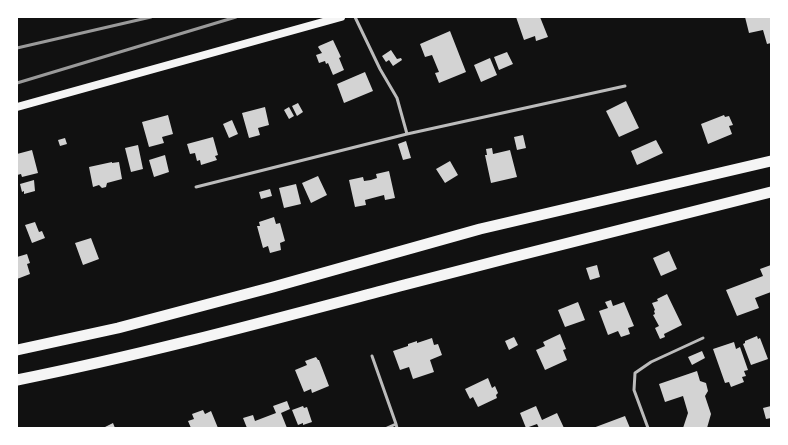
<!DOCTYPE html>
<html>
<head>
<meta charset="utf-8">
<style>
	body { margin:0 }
	#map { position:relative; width:788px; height:445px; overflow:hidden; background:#111; font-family:Lato,sans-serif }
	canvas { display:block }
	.frame { position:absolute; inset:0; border:18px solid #fff; pointer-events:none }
</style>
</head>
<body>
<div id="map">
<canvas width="788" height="445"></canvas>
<div class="frame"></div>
</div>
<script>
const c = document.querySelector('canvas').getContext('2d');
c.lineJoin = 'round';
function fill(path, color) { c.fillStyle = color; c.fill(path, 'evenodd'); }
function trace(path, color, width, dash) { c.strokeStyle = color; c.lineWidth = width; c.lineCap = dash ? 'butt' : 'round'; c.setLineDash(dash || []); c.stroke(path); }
fill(new Path2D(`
	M516,17H540L548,37L536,41L535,36L524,40Z
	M745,17H771V43L767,44L763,30L749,33Z
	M450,31L466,72L439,83L435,73L439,72L432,55L425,57L420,44Z
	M333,40L341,57L339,58L344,70L333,75L328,63L326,64L325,61L319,63L316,55L322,53L318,47L319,46Z
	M391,50L397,59L401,58L402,60L393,66L389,60L386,62L382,56Z
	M507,52L513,64L499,70L494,57Z
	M490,58L497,75L481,82L474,65Z
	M365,72L373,91L344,103L337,84Z
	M626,101L639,128L619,137L606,111Z
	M298,103L303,112L297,116L292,106Z
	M265,107L269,125L258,128L260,135L249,138L242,113Z
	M289,107L294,116L289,119L284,110Z
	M168,115L173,134L162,137L164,143L149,147L142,122Z
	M724,115L725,117L729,116L733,125L729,126L732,134L708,144L701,124Z
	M232,120L238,134L229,138L223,124Z
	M523,135L526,148L517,150L514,137Z
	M213,137L218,155L215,156L217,160L201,165L200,160L197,161L195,153L190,154L187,144Z
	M65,138L67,144L60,146L58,140Z
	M656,140L663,153L637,165L631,151Z
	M406,141L411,158L403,160L398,144Z
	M138,145L143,169L131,172L125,148Z
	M492,148L493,154L510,150L517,177L491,183L485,155H487L486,149Z
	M32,150L38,173L22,177L21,174L17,175V154Z
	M165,155L169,172L154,177L149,160Z
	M450,161L458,175L445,183L436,169Z
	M112,162V163L119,162L122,179L107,183L106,187L102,188L99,185L93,187L89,167Z
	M389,171L395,198L385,200L384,195L365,200L366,205L355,207L349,180L363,177L364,181L371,180L377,178L376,174Z
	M318,176L327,195L311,203L302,183Z
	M34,180L35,191L24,194V191L22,192L20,184Z
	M296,184L301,204L284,208L279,188Z
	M270,189L272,196L261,199L259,192Z
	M274,217L276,224L280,223L285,241L280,243L281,250L270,253L268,246L263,248L257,226H260L259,222Z
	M35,222L39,232L42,231L45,238L32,243L25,225Z
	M91,238L99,259L83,265L75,243Z
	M669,251L677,269L661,276L653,258Z
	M27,254L30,263L27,264L30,274L17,279V257Z
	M597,265L600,277L590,280L586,268Z
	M771,265V292L755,298L759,308L737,316L726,290L763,276L760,269Z
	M667,294L682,325L664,334L665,337L660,339L655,328L659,326L653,315L655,314L654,311L655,310L652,303L658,301L657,299Z
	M611,300L613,306L624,302L634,326L628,328L630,334L621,337L618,331L608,335L599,311L608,308L605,302Z
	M578,302L585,320L565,327L558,310Z
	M560,334L566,349L563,350L567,360L545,370L536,350L545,346L543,342Z
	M757,336L758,339L760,338L768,359L751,365L743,344L745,343V341Z
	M514,337L518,345L509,350L505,341Z
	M432,338L434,345L438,344L442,355L430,360L434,372L413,379L409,367L400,370L393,351L408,346V344L417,341V343Z
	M734,342L736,349L740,347L748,370L744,371L746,376L742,377L744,382L731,387L729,382L725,383L713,349Z
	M702,351L705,358L692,365L688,357Z
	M316,357L318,360H319L329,386L312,393L311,389L304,392L295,370L307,365L305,361Z
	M697,371L700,381L706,383L708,391L705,396L711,414L707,428H683L688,413L683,396L665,402L659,384Z
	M488,378L492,388L495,386L498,393L496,395L497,398L478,407L473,397L470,399L465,389Z
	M287,401L290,409L281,413L287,428H247L243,418L253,415L255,421L276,413L273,406Z
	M303,406L304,408L307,407L312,422L303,425V423L298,425L292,410Z
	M536,406L542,420L557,413L564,428H539L537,424L526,428L520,413Z
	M771,406V418L766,419L763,408Z
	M203,410L205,414L211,411L218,428H191L188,421L194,419L192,414Z
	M625,416L630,428H593Z
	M113,423L115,428H103Z`), '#d3d3d3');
trace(new Path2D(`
	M355,17L380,69L397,98L407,134
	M196,187L407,134L625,86
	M372,356L396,424
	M387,428L396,424L397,428
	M648,428L634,390L635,373L651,362L703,338`), '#bcbcbc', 3);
trace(new Path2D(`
	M17,107L341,17`), '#f5f5f5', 8);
trace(new Path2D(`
	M17,350L118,328L273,287L480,229L771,161
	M17,380C147,354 275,319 404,285C526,253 648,223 771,192`), '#f5f5f5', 11);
trace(new Path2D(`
	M17,48L151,17
	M17,83L236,17`), '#9a9a9a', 3);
</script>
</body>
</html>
